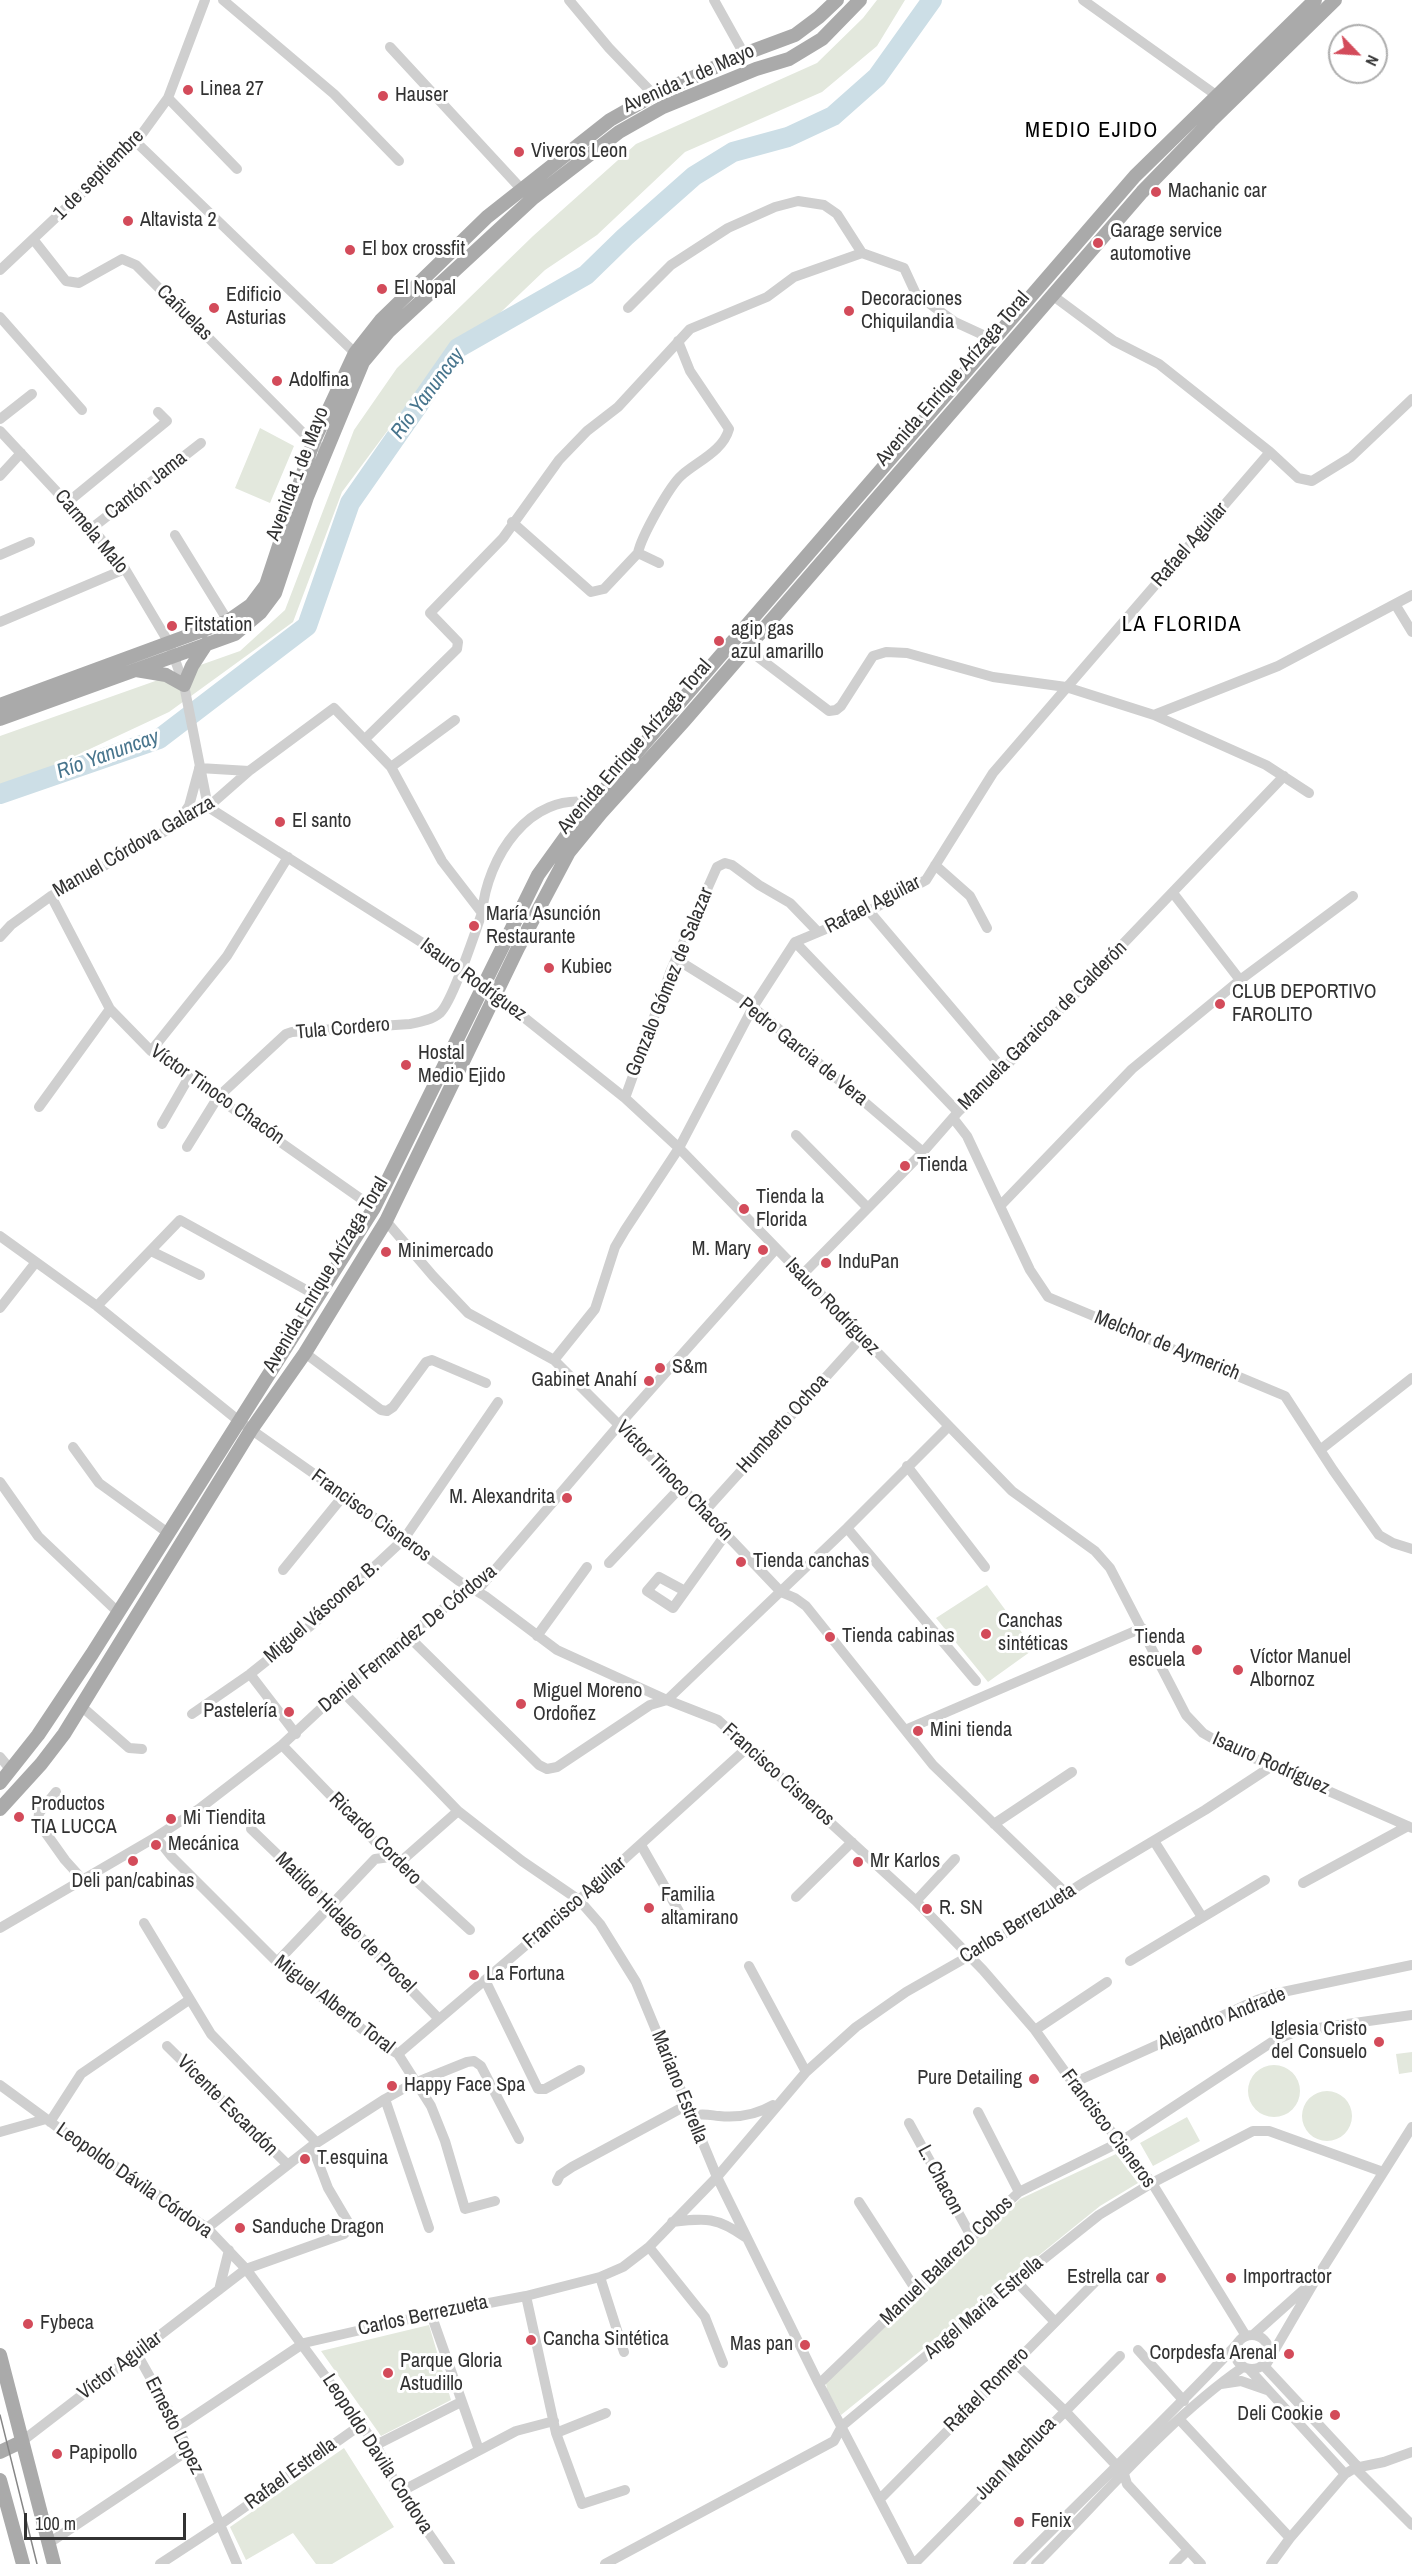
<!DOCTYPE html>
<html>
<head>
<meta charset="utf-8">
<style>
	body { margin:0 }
	#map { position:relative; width:1412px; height:2564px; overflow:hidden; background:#fff; font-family:"Archivo Narrow",sans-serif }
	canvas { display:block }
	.north { position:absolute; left:1328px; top:24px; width:60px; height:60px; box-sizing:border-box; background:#fff; border:2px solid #adadad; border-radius:50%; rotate:115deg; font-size:16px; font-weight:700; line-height:24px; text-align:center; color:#323232 }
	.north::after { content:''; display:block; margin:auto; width:21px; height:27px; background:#d34b5a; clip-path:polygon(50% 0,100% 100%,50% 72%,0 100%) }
	.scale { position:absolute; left:24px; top:2513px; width:162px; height:27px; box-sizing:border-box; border:3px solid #323232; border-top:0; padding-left:8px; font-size:18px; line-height:21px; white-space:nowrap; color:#323232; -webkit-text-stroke:4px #fff; paint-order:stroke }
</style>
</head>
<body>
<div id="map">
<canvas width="1412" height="2564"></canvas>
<div class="north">N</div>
<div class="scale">100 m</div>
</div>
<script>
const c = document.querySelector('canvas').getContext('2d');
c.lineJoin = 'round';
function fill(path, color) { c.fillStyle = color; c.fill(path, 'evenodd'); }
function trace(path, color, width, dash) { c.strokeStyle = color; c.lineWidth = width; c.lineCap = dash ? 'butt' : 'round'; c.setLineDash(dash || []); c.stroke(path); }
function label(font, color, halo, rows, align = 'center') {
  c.font = font + ' "Archivo Narrow",sans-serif'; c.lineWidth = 6; c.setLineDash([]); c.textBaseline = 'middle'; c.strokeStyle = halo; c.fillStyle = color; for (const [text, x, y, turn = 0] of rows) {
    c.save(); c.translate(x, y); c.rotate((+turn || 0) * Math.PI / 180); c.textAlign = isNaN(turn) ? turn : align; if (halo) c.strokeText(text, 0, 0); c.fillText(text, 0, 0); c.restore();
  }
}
fill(new Path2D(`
	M877,0H905L877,46L822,92L685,152L597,235L545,270L414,395L342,492L293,622L169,712L0,791V736L240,651L285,610L354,430L397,368L533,236L636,144L817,63L863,18Z
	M260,428L294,446L270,503L235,488Z
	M987,1585L1034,1649L988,1682L936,1618Z
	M1412,2052V2072L1399,2074L1396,2054Z
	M1248 2091a26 26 0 1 1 52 0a26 26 0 1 1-52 0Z
	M1302 2116a25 25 0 1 1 50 0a25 25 0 1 1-50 0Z
	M1187,2117L1200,2141L1153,2166L1140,2143Z
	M1116,2154L1138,2183L1100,2206L841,2415L827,2390L826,2383L1020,2199Z
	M429,2325L451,2400L381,2436L321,2351Z
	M344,2448L394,2527L332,2564H316L293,2533L246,2560L230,2527Z`), '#e3e8dd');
trace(new Path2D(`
	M0,794L159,739L307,626L350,503L458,348L586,275L625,237L694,176L733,152L788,137L833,116L877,77L932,0`), '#ccdee6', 20);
trace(new Path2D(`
	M223,0L334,94L399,161
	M569,0L609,48L654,95
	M714,0L744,54
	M1083,0L1223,100
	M390,47L525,193
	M168,98L237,169
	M136,142L355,353
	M33,239L66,281L79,283L122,259L136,265L313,443L326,451
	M0,270L136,142L168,98L205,0
	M1052,295L1114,341L1159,364L1270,452L1298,478L1312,481L1351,457L1412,399
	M628,308L671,265L728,228L775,207L798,201L824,205L837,214L862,253
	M0,317L82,410
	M0,419L32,394
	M0,431L100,538L125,569L169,643L184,685L208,807L462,968L625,1098L679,1148L1012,1491L1095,1551L1110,1568L1186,1715L1203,1733L1222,1744L1412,1828
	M0,476L21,453
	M68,502L167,421L158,412
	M512,522L591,592L604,589L638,553L659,563
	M92,528L201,443
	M175,535L231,626
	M638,553C641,537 670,485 682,475C698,461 723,451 729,429L690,371L678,341
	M0,555L30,542
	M1395,604L1412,632
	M0,622L125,569
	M746,648L829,711L836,710L841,706L873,656L886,652L907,653L993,677L1066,687L1154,715L1266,765L1309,793
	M1154,715L1278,666L1412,595
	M365,739L457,649L458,642L430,613L503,538L559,460L587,431L618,407L690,329L767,297L794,277L862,253L904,268L916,294L955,322L994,340
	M391,767L455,720
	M199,768L249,771
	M177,823L189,806L199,769
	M935,865L970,896L987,928
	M1173,893L1240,980
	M51,896L110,1009L151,1051L374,1208
	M869,911L1003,1069
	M482,913C487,858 529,791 592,803
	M0,937L11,925L51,896L208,807L249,771L334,708L391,767L442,861L482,913C475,932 453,1001 440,1013C432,1020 420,1022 410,1024L292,1032L286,1034L218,1097L187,1147
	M795,942L958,1112
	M676,959L753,1007L923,1152
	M151,1051L227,956L288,857
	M625,1098L671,970L717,867L725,863L732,865L759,885L790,903L818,932
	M39,1107L110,1009
	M953,1118L967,1136L1030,1270L1048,1297L1285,1396L1333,1470L1379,1535L1393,1543L1412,1549
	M162,1124L189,1077
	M796,1135L868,1208
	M1000,1206L1132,1069L1240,980L1353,896
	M386,1221L433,1276L468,1313L554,1360L681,1487L781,1592L795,1598L806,1606L933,1765L1067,1894
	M0,1236L97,1306L239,1421L344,1495L459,1581L485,1596L557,1650L667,1700L718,1720L916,1901L983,1970L1035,2030L1073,2083L1152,2183L1246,2336
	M151,1251L200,1275
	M802,1275L923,1152L958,1112L1003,1069L1284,776
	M97,1306L180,1220L319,1297
	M0,1308L36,1262
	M305,1353L381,1410L387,1411L393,1407L426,1362L432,1360L486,1383
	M554,1360L595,1309L615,1247L625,1230L679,1148L753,1007L795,942L869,911L926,880L993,773L1270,452
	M73,1447L99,1483L168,1533
	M1320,1450L1412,1378
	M907,1466L985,1567
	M0,1482L38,1536L118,1612
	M704,1512L862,1337
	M847,1528L976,1681
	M609,1563L681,1487
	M283,1570L344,1495
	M685,1591L659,1577L647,1591L673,1608L726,1534
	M408,1636L539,1765L547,1769L557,1767L650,1705L667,1700L847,1528L949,1426
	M537,1636L587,1567
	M250,1674L296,1734
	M341,1690L458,1811L522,1861L579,1900L600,1924L636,1982L717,2177L819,2384L913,2564
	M81,1706L129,1748L142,1749
	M192,1714L250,1674L314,1623L404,1539L498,1402
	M905,1730L1142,1628
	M282,1745L390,1857L470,1930
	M0,1757L10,1769
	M56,1792L39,1813L38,1822L65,1860L83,1880
	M994,1824L1072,1772
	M251,1829L330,1905L439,2019
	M156,1837L171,1856L277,1962L381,2044L398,2054L431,2106L445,2141L465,2209L495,2201
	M1154,1841L1202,1917
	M641,1845L681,1915
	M398,1864L458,1811
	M1303,1883L1408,1826
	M796,1897L852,1842
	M916,1901L955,1859
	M144,1923L211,2034L317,2143
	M0,1928L156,1837L199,1809L282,1745L341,1690L408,1636L456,1599L482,1585L619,1425L776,1249
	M1130,1961L1265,1880
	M277,1962L375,1859L390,1857
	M749,1966L806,2072
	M485,1980L538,2089H545L580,2070
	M1035,2030L1107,1982
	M167,2046L288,2165
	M398,2054L579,1900L747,1748
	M1073,2083L1257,2000L1278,1993L1412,1965
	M0,2085L60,2129L207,2228L246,2269L376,2445L400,2492L450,2564
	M385,2099L429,2228
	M978,2112L1019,2192
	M691,2116C701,2113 709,2115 719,2116C739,2118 756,2115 773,2105
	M50,2122L81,2074L189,2000
	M909,2123L971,2236
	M0,2132L46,2119
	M557,2181L560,2175L572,2167L687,2105
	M859,2202L916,2290
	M672,2222C706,2218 717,2217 745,2237
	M207,2228L312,2146L385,2099L410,2085L467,2062L474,2061L481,2066L519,2139
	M649,2247L705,2317L723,2363
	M600,2277L624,2352
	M1016,2281L1055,2322
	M219,2290L229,2250
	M526,2296L556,2433L582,2504L625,2490
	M431,2314L479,2450
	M1235 2352a17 17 0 1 1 34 0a17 17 0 1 1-34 0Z
	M1253,2335L1309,2285
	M1138,2350L1184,2401
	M137,2354L178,2427L237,2564
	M1014,2362L1064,2410L1116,2465L1124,2474L1127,2484L1201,2564
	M1267,2363L1316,2279L1412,2127
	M1264,2366L1358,2467
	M1249,2369L1345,2474
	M819,2384L1019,2192L1120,2142L1275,2040L1297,2031L1412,2015
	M1221,2384L1241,2381L1267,2390
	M1179,2419L1290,2538
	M178,2427L304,2343L431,2314L526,2296L600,2277L623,2267L649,2247L717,2177L806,2072L856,2027L906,1992L976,1952L1086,1881L1205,1810L1272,1766
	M556,2433L606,2413
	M21,2442L246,2269L344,2234L348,2230V2222L328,2188L312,2146
	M376,2445L461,2402
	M1355,2468L1412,2525
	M400,2492L516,2431L554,2421
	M880,2499L1095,2282
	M49,2543L187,2451
	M160,2564L221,2524L362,2424
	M605,2564L834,2441L842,2426L1016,2281L1099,2215L1152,2183L1253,2131H1269L1383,2172
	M914,2564L1120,2356
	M1018,2564C1091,2490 1167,2419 1238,2343
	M1036,2564C1101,2499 1168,2419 1243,2367
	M1174,2564L1187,2551
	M1271,2564L1290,2538L1345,2474L1355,2468L1384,2462L1412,2452`), '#cfcfcf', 10);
trace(new Path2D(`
	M136,670L166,675L184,685L192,666L207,643
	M0,705L228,621L251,605L266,585L313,443L355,353L381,320L487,217L610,120L654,95L744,54L795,35L819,17L837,0
	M0,719L235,634L260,613L275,593L307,497L363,362L389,331L532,199L619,132L663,107L756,69L789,59L822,39L860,0
	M0,1783L38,1735L92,1654L374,1208L538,875L574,825L1135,176L1315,0
	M0,1809L41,1764L64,1734L251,1430L305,1353L386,1221L518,948L569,852L601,813L684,721L1142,192L1210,122L1335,0
	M0,2355L54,2564
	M0,2452L21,2442
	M0,2480L23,2564`), '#aaa', 14);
trace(new Path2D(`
	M0,2415L37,2564`), '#878787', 1.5);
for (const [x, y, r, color] of [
	[188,90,6,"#d34b5a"],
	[383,96,6,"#d34b5a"],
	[519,152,6,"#d34b5a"],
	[1156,192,6,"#d34b5a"],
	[128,221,6,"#d34b5a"],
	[1098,243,6,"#d34b5a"],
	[350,250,6,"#d34b5a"],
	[382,289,6,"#d34b5a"],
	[214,308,6,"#d34b5a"],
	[849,311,6,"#d34b5a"],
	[277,381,6,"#d34b5a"],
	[172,626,6,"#d34b5a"],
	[719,641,6,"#d34b5a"],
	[280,822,6,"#d34b5a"],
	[474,926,6,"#d34b5a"],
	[549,968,6,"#d34b5a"],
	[1220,1004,6,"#d34b5a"],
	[406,1065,6,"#d34b5a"],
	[905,1166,6,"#d34b5a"],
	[744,1209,6,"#d34b5a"],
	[763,1250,6,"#d34b5a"],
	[386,1252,6,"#d34b5a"],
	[826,1263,6,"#d34b5a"],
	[660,1368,6,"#d34b5a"],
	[649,1381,6,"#d34b5a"],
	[567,1498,6,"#d34b5a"],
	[741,1562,6,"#d34b5a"],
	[986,1634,6,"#d34b5a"],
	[830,1637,6,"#d34b5a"],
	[1197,1650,6,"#d34b5a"],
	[1238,1670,6,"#d34b5a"],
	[521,1704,6,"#d34b5a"],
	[289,1712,6,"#d34b5a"],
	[918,1731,6,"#d34b5a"],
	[19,1817,6,"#d34b5a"],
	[171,1819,6,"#d34b5a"],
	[156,1845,6,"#d34b5a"],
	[133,1861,6,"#d34b5a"],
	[858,1862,6,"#d34b5a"],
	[649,1908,6,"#d34b5a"],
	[927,1909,6,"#d34b5a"],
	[474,1975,6,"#d34b5a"],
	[1379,2042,6,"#d34b5a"],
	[1034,2079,6,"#d34b5a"],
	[392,2086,6,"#d34b5a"],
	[305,2159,6,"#d34b5a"],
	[240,2228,6,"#d34b5a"],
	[1161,2278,6,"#d34b5a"],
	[1231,2278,6,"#d34b5a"],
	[28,2324,6,"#d34b5a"],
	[531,2340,6,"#d34b5a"],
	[805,2345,6,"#d34b5a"],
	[1289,2354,6,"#d34b5a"],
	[388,2373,6,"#d34b5a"],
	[1335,2415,6,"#d34b5a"],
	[57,2454,6,"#d34b5a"],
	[1019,2522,6,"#d34b5a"]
]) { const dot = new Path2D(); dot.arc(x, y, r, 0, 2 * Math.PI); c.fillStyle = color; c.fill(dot); trace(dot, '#fff', 2); }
label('20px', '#323232', '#fff', [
	["Avenida 1 de Mayo",689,79,-24],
	["1 de septiembre",99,175,-45],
	["Cañuelas",184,313,45],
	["Avenida Enrique Arízaga Toral",953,379,-49],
	["Avenida 1 de Mayo",298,474,-69],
	["Cantón Jama",146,486,-38],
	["Carmela Malo",91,532,50],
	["Rafael Aguilar",1190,545,-49],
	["Avenida Enrique Arízaga Toral",635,747,-49],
	["Manuel Córdova Galarza",134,847,-30],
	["Rafael Aguilar",873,905,-27],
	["Isauro Rodríguez",473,980,36],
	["Gonzalo Gómez de Salazar",670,982,-68],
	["Manuela Garaicoa de Calderón",1043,1026,-45],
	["Tula Cordero",343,1029,-5],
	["Pedro Garcia de Vera",803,1052,39],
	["Víctor Tinoco Chacón",217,1095,35],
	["Avenida Enrique Arízaga Toral",326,1275,-59],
	["Isauro Rodríguez",832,1307,46],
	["Melchor de Aymerich",1167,1346,22],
	["Humberto Ochoa",783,1424,-48],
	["Víctor Tinoco Chacón",674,1481,46],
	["Francisco Cisneros",371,1516,36],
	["Miguel Vásconez B.",322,1612,-41],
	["Daniel Fernandez De Córdova",408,1639,-39],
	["Isauro Rodríguez",1271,1764,24],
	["Francisco Cisneros",778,1775,42],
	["Ricardo Cordero",375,1839,45],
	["Francisco Aguilar",575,1903,-41],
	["Matilde Hidalgo de Procel",345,1923,45],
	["Carlos Berrezueta",1018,1924,-32],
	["Miguel Alberto Toral",334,2005,38],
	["Alejandro Andrade",1222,2019,-22],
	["Mariano Estrella",679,2087,68],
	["Vicente Escandón",227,2106,45],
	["Francisco Cisneros",1108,2129,53],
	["L. Chacon",940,2180,62],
	["Leopoldo Dávila Córdova",134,2181,35],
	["Manuel Balarezo Cobos",947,2261,-44],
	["Angel Maria Estrella",984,2308,-40],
	["Carlos Berrezueta",423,2316,-12],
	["Víctor Aguilar",120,2366,-37],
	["Rafael Romero",987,2390,-45],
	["Ernesto Lopez",174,2426,63],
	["Leopoldo Davila Cordova",377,2454,57],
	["Juan Machuca",1016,2459,-46],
	["Rafael Estrella",291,2474,-36]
]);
label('20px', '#323232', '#fff', [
	["Linea 27",200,90],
	["Hauser",395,96],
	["Viveros Leon",531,152],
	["Machanic car",1168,192],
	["Altavista 2",140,221],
	["Garage service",1110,232],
	["automotive",1110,255],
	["El box crossfit",362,250],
	["El Nopal",394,289],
	["Edificio",226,296],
	["Asturias",226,319],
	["Decoraciones",861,300],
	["Chiquilandia",861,323],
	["Adolfina",289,381],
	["Fitstation",184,626],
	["agip gas",731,630],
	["azul amarillo",731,653],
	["El santo",292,822],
	["María Asunción",486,915],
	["Restaurante",486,938],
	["Kubiec",561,968],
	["CLUB DEPORTIVO",1232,993],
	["FAROLITO",1232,1016],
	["Hostal",418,1054],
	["Medio Ejido",418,1077],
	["Tienda",917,1166],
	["Tienda la",756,1198],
	["Florida",756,1221],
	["M. Mary",751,1250,"right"],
	["Minimercado",398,1252],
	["InduPan",838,1263],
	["S&m",672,1368],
	["Gabinet Anahí",637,1381,"right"],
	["M. Alexandrita",555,1498,"right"],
	["Tienda canchas",753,1562],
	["Canchas",998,1622],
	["sintéticas",998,1645],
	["Tienda cabinas",842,1637],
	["Tienda",1185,1638,"right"],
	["escuela",1185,1661,"right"],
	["Víctor Manuel",1250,1658],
	["Albornoz",1250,1681],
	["Miguel Moreno",533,1692],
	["Ordoñez",533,1715],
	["Pastelería",277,1712,"right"],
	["Mini tienda",930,1731],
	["Productos",31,1805],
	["TIA LUCCA",31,1828],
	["Mi Tiendita",183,1819],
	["Mecánica",168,1845],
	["Mr Karlos",870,1862],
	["Deli pan/cabinas",133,1882,"center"],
	["Familia",661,1896],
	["altamirano",661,1919],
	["R. SN",939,1909],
	["La Fortuna",486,1975],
	["Iglesia Cristo",1367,2030,"right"],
	["del Consuelo",1367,2053,"right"],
	["Pure Detailing",1022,2079,"right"],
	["Happy Face Spa",404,2086],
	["T.esquina",317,2159],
	["Sanduche Dragon",252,2228],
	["Estrella car",1149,2278,"right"],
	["Importractor",1243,2278],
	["Fybeca",40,2324],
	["Cancha Sintética",543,2340],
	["Mas pan",793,2345,"right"],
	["Corpdesfa Arenal",1277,2354,"right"],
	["Parque Gloria",400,2362],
	["Astudillo",400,2385],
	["Deli Cookie",1323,2415,"right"],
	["Papipollo",69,2454],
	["Fenix",1031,2522]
], 'left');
label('italic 21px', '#48758d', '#fff', [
	["Río Yanuncay",428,394,-53],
	["Río Yanuncay",108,755,-20]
]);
c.letterSpacing = '1.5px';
label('22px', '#000', '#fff', [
	["MEDIO EJIDO",1092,131],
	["LA FLORIDA",1182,625]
]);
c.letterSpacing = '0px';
</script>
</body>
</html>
